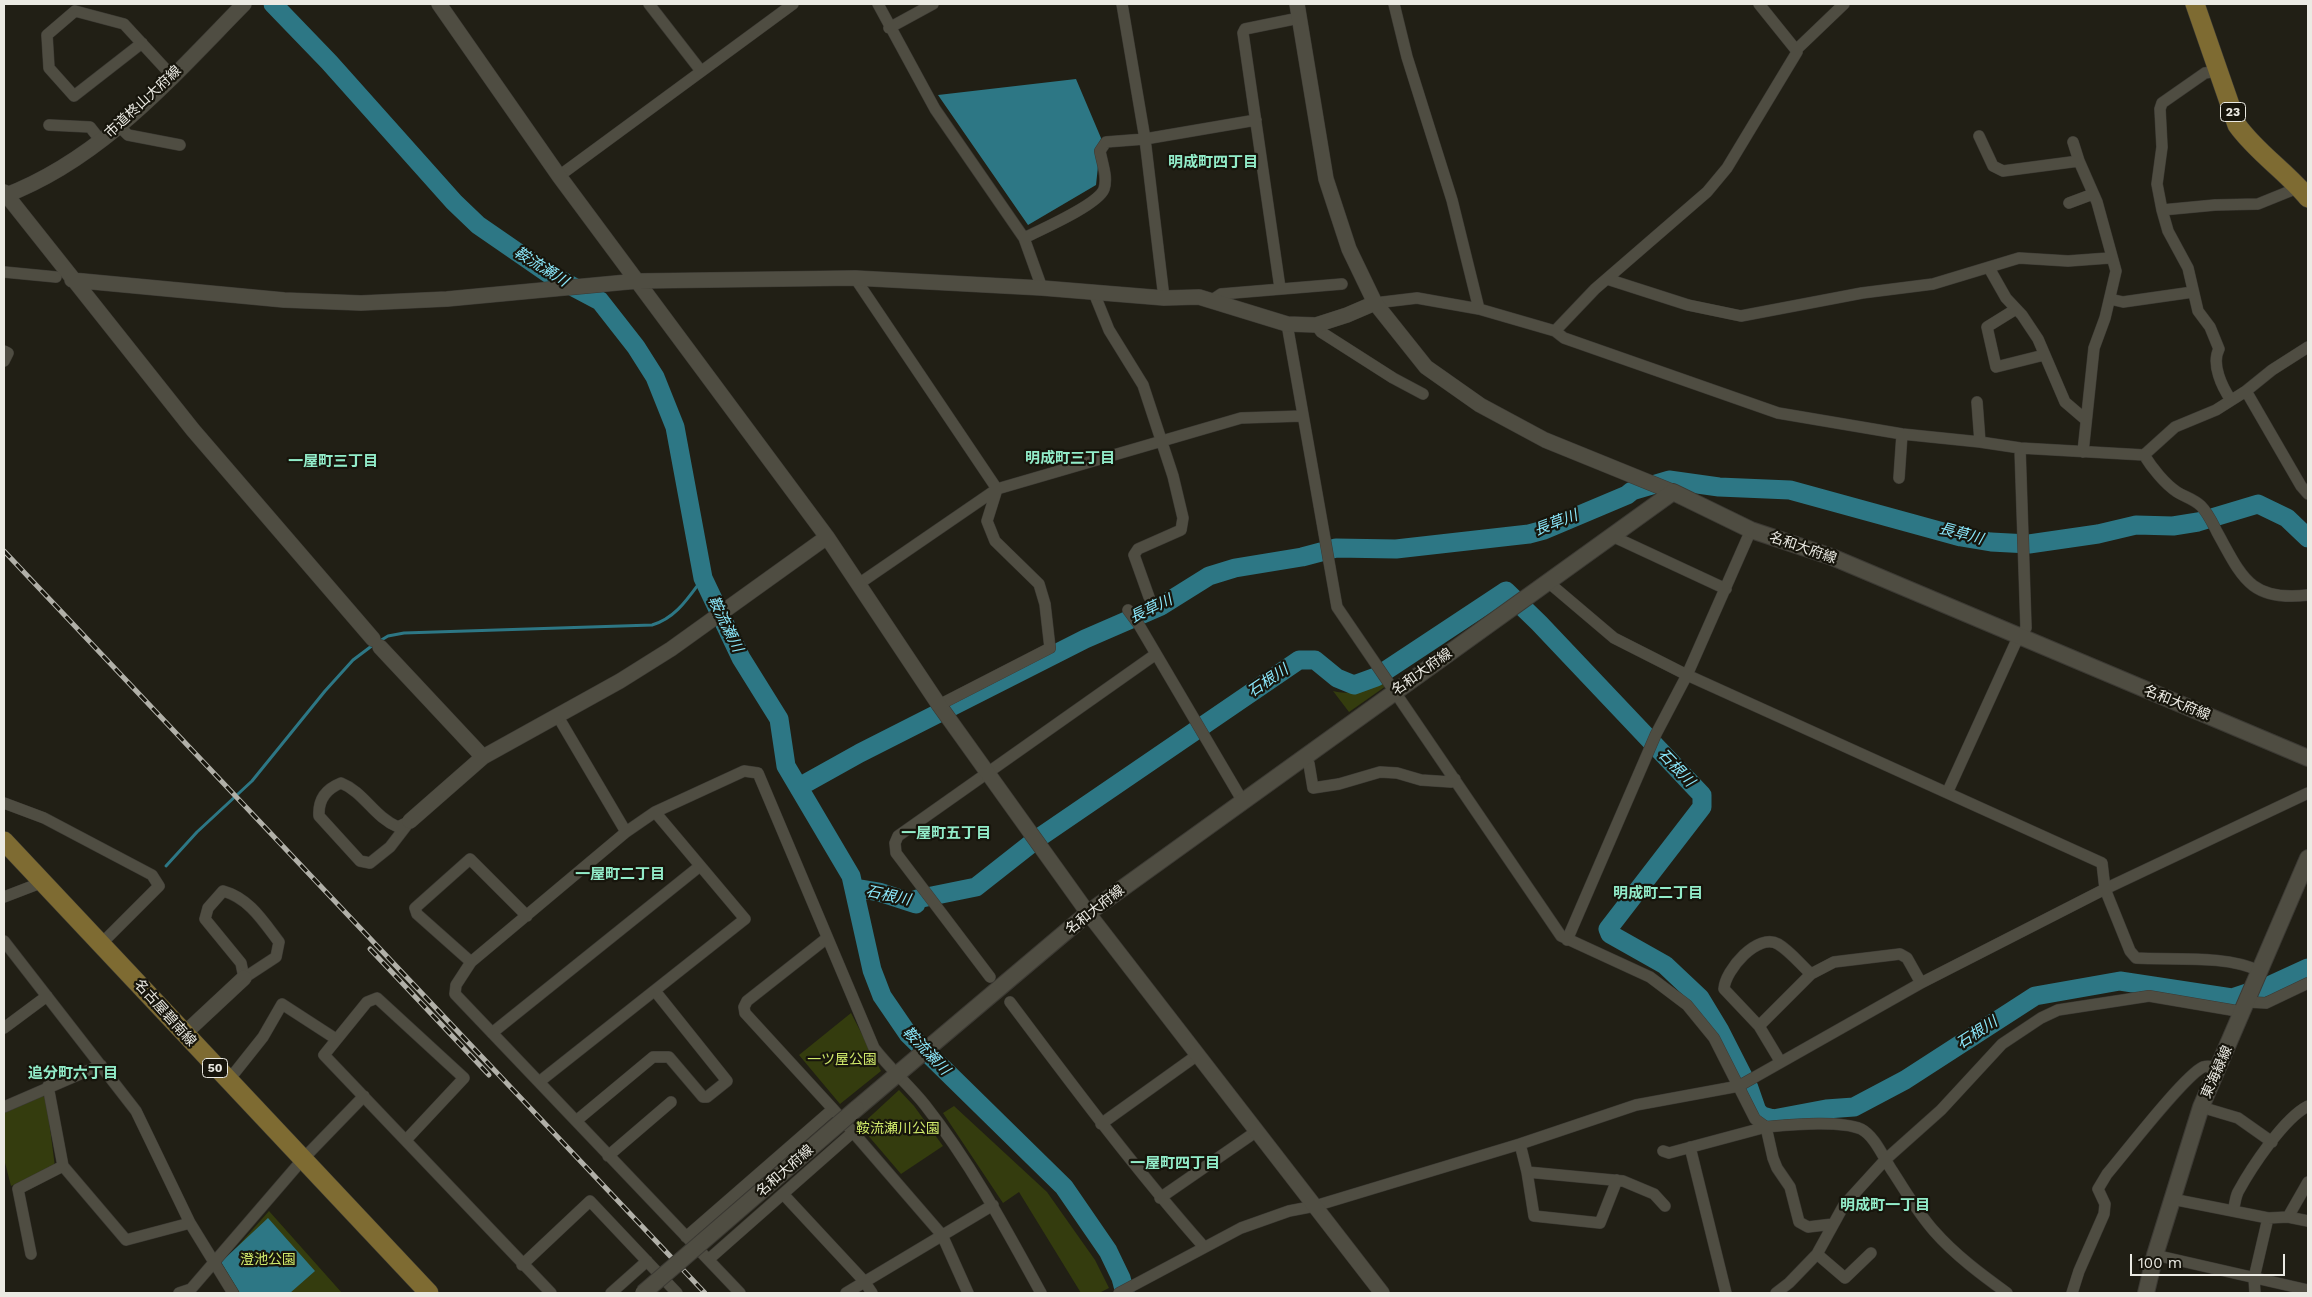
<!DOCTYPE html>
<html>
<head>
<meta charset="utf-8">
<style>
	body { margin:0 }
	#map { position:relative; width:2312px; height:1297px; overflow:hidden; background:#211f15; font-family:"Work Sans",sans-serif }
	canvas { display:block }
	.frame { position:absolute; inset:0; border:5px solid #ebeae3; pointer-events:none }
	.scale { position:absolute; left:2130px; top:1254px; width:155px; height:22px; box-sizing:border-box; border:2px solid #ebeae3; border-top:0; padding-left:6px; font-size:15px; line-height:18px; white-space:nowrap; color:#ebeae3; -webkit-text-stroke:4px #17150c; paint-order:stroke }
</style>
</head>
<body>
<div id="map">
<canvas width="2312" height="1297"></canvas>
<div class="frame"></div>
<div class="scale">100 m</div>
</div>
<script>
const c = document.querySelector('canvas').getContext('2d');
c.lineJoin = 'round';
function fill(path, color) { c.fillStyle = color; c.fill(path, 'evenodd'); }
function trace(path, color, width, dash) { c.strokeStyle = color; c.lineWidth = width; c.lineCap = dash ? 'butt' : 'round'; c.setLineDash(dash || []); c.stroke(path); }
function label(font, color, halo, rows, align = 'center') {
  c.font = font + ' "Work Sans","Noto Sans JP",sans-serif'; c.lineWidth = 4.5; c.setLineDash([]); c.textBaseline = 'middle'; c.strokeStyle = halo; c.fillStyle = color; for (const [text, x, y, turn = 0] of rows) {
    c.save(); c.translate(x, y); c.rotate((+turn || 0) * Math.PI / 180); c.textAlign = isNaN(turn) ? turn : align; if (halo) c.strokeText(text, 0, 0); c.fillText(text, 0, 0); c.restore();
  }
}
fill(new Path2D(`
	M1381,679L1386,686L1349,712L1333,691C1352,696 1365,689 1381,679Z
	M851,1013L881,1071L840,1104L799,1055Z
	M899,1090L914,1106L943,1146L901,1174L860,1126Z
	M39,1095L46,1097L55,1167L11,1186L4,1159V1113Z
	M954,1106L1047,1192L1095,1260L1109,1288L1099,1293H1081L1019,1192L1003,1203L943,1113Z
	M269,1211L342,1293H239L222,1264Z`), '#343c0e');
fill(new Path2D(`
	M1076,79L1101,138L1096,185L1028,225L938,95Z
	M268,1218L315,1271L290,1293H240L221,1262Z`), '#2d7785');
trace(new Path2D(`
	M378,642L388,636L404,633L652,625C676,618 688,598 703,578
	M166,866L197,832L252,781L325,691L353,660L373,645`), '#2d7785', 3);
trace(new Path2D(`
	M273,4L329,62L454,202L478,225L549,274L600,301L636,347L655,377L675,427L703,578L741,658L779,719L786,766L851,876L872,970L882,996L908,1034L1064,1187L1108,1251L1121,1278L1125,1293
	M799,787L860,753L1085,639L1161,606L1209,576L1235,568L1302,557L1336,548L1396,549L1529,534L1544,530L1627,495L1632,491L1669,480L1719,487L1790,490L1961,537L1991,542L2029,544L2098,534L2136,525L2173,526L2198,522L2258,504L2287,518L2308,538
	M855,888L879,892L916,904L917,899L976,887L1037,839L1299,660H1315L1337,678L1354,685L1376,677L1506,591L1539,623L1702,795V807L1608,929L1610,934L1665,965L1700,998L1720,1031L1749,1088L1757,1111L1762,1116L1773,1119L1826,1109L1854,1107L1905,1080L2035,996L2120,981L2232,998L2271,985L2308,968`), '#2d7785', 19);
const minor = new Path2D(`
	M649,4L701,71
	M878,4L935,109L1024,238L1042,288
	M1122,4L1145,139L1164,298
	M1394,4L1407,57L1452,200L1479,309
	M1759,4L1796,50
	M889,28L933,4
	M142,43L74,96L49,68L47,35L75,11L124,24L172,76
	M49,125L90,127L101,141
	M119,126L128,135L180,145
	M1979,136L1993,166L2003,171L2079,161L2097,202L2116,271L2105,318L2094,348L2083,452
	M2073,142L2079,161
	M559,176L793,4
	M2069,203L2093,194
	M2162,210L2157,184L2162,147L2160,109L2162,103L2205,73L2218,71
	M1024,238C1040,230 1098,205 1104,189C1108,177 1102,163 1100,151L1106,142L1145,139L1256,120
	M1989,268L2006,298L2022,315L2038,339L2065,402L2086,420
	M4,272L56,277
	M855,278L997,489
	M1607,279L1688,305L1741,316L1862,293L1933,284L2019,258L2068,261L2109,258
	M1280,288L1243,33L1245,29L1299,18
	M1094,293L1109,330L1143,385L1173,476L1183,518L1181,530L1138,549L1134,555L1149,597
	M2110,299L2123,302L2193,292
	M1212,300L1221,294L1342,284
	M1375,303L1417,298L1479,309L1555,331L1564,338L1778,413L1902,434L1980,442L2020,448L2144,455L2175,427L2216,410L2246,391L2272,370L2308,347
	M2016,309L1987,327L1996,367L2044,355
	M1287,324L1337,607L1561,936L1650,977L1687,1005L1714,1038L1755,1119L1766,1127C1790,1125 1839,1120 1861,1129C1875,1136 1884,1159 1893,1172C1906,1192 1918,1213 1934,1231C1955,1255 1982,1275 2007,1293
	M1316,325L1321,332L1393,378L1423,394
	M1555,331L1595,289L1707,192L1727,168L1797,52L1796,50L1844,4
	M4,351L8,353L4,361
	M2246,391L2301,486L2308,494
	M2231,400C2222,387 2211,364 2219,349L2210,327L2198,311L2188,268L2168,231L2162,210L2215,205L2258,204L2300,187
	M1977,402L1980,442
	M2144,455C2152,468 2165,484 2177,492C2185,497 2194,499 2201,506C2208,513 2212,522 2217,532C2242,577 2250,602 2308,595
	M1899,478L1902,434
	M1612,536L1726,589
	M1548,582L1614,638L1687,675L2102,863L2105,889L2130,951L2136,958C2173,960 2228,955 2259,971
	M860,583L997,489L1241,418L1302,416
	M1128,610L1139,625L1242,800
	M939,705L1050,648L1045,604L1039,584L995,541L987,521L997,489
	M557,715L626,832
	M1304,756L1309,764L1313,788L1339,784L1380,772L1397,773L1421,780L1451,782L1455,779
	M341,783C364,792 374,817 398,827L410,821L390,847L370,863L360,861L319,816C318,800 326,789 341,783Z
	M1948,791L2015,644L2026,628L2020,448
	M4,803L44,818L152,875L159,886L102,943
	M223,891C249,898 263,921 279,942L276,957L244,978L241,963L205,919L208,908Z
	M4,897L43,882
	M827,938L747,1001L744,1007L745,1013L833,1109L942,1235L968,1293
	M1567,940L1656,734L1687,675L1751,530
	M4,941L136,1111L190,1223L233,1293
	M471,962L417,914L415,908L470,859L527,916
	M990,977L896,853L895,843L898,836L1156,654
	M1010,1002C1073,1086 1135,1169 1204,1247
	M2247,1002L2266,1003L2308,983
	M1759,1026L1811,974L1834,962L1900,954L1907,958L1921,983
	M4,1028L47,996
	M492,1033L700,866
	M1780,1061L1759,1026L1724,989C1725,970 1758,932 1778,944C1790,951 1801,965 1811,974
	M228,1081L263,1037L282,1004L336,1039
	M539,1082L745,919L655,812
	M48,1086L63,1166L126,1240L190,1223
	M4,1107L101,1065
	M2201,1107L2238,1118L2272,1142
	M576,1121L653,1057H669L703,1097H707L727,1081L655,991
	M1101,1124L1196,1056
	M406,1140L464,1078L377,998L367,1002L324,1055L551,1293
	M1520,1144L1527,1172L1534,1216L1600,1223L1617,1180
	M1690,1147L1726,1293
	M1663,1151L1669,1153L1766,1127L1773,1158L1777,1168L1790,1187L1799,1222L1808,1227L1833,1224
	M608,1156L671,1102
	M1527,1172L1623,1181L1654,1194L1665,1206
	M784,1195L864,1281L872,1293
	M1160,1198L1257,1131
	M2172,1199L2268,1218L2288,1217L2308,1221
	M2233,1211C2235,1205 2235,1198 2238,1192C2251,1168 2284,1118 2308,1106
	M2288,1217L2308,1182
	M686,1237L833,1109
	M31,1254L18,1189L63,1166
	M1817,1254L1845,1278L1871,1253
	M2155,1255L2308,1290
	M709,1259L853,1132
	M522,1265L590,1201L677,1293
	M179,1293L191,1289L303,1159L364,1096
	M611,1293L647,1261
	M740,1293L455,994L456,985L471,962L626,832L655,812L744,771L758,773L874,1048C890,1069 909,1085 925,1105C970,1162 1006,1229 1041,1293
	M846,1293L993,1205
	M1119,1293L1241,1228L1289,1211L1315,1206L1520,1144L1636,1105L1739,1086L1921,983L2105,889L2308,793
	M1776,1293L1789,1283L1817,1254L1844,1205L1885,1160L1941,1110L2002,1044L2041,1018L2058,1010L2149,996L2243,1012
	M2072,1293L2079,1271L2104,1214L2105,1204L2098,1189L2107,1174C2125,1153 2184,1076 2203,1067C2209,1065 2213,1067 2218,1069
	M2255,1293L2254,1278L2268,1218`);
const tertiary = new Path2D(`
	M439,4L559,176L827,537L939,705L1088,913L1382,1293
	M1297,4L1326,179L1349,249L1375,303L1426,367L1480,405L1545,440L1673,492
	M4,192L193,430L373,639
	M4,196C102,159 172,77 244,4
	M72,280L284,300L361,303L447,299L638,281L855,278L1042,288L1164,298L1199,297L1287,324L1316,325L1347,315L1375,303
	M380,647L483,757
	M410,821L483,757L620,681L671,649L827,537
	M184,1034L244,978`);
const secondary = new Path2D(`
	M856,1109L1088,913L1673,492L1751,530L1832,557L2308,758
	M2146,1293L2155,1255L2201,1107L2308,858`);
const primary = new Path2D(`
	M2195,4L2237,125C2257,153 2286,171 2308,198
	M4,841L429,1293`);
trace(minor, '#3c3a34', 12);
trace(tertiary, '#3c3a34', 16);
trace(secondary, '#3c3a34', 18);
trace(primary, '#3c3a34', 20);
trace(minor, '#4f4d42', 11);
trace(tertiary, '#4f4d42', 15);
trace(secondary, '#4f4d42', 16);
trace(primary, '#7e6b32', 19);
const rail = new Path2D(`
	M4,551L705,1293
	M370,949L489,1075`);
trace(rail, '#b1b0a8', 5);
trace(rail, '#17150c', 3, [9]);
const secondaryBridge = new Path2D(`
	M643,1293L856,1109`);
trace(secondaryBridge, '#3c3a34', 18, []);
trace(secondaryBridge, '#4f4d42', 16);
for (const [x, y, w] of [
	[2233,112,25],
	[215,1068,25]
]) { const box = new Path2D(); box.roundRect(x - w / 2, y - 9.5, w, 19, 4); c.fillStyle = '#17150c'; c.fill(box); trace(box, '#ebeae3', 1); }
label('bold 12px', '#ebeae3', null, [
	["23",2233,112],
	["50",215,1068]
]);
label('14px', '#ebeae3', '#17150c', [
	["市道柊山大府線",143,102,-43],
	["名和大府線",1803,548,19],
	["名和大府線",1422,672,-35],
	["名和大府線",2177,703,22],
	["名和大府線",1095,910,-38],
	["名古屋碧南線",165,1013,48],
	["東海緑線",2217,1072,-66],
	["名和大府線",785,1171,-41]
]);
label('14px', '#cfe86a', '#17150c', [
	["一ツ屋公園",842,1060],
	["鞍流瀬川公園",898,1129],
	["澄池公園",268,1260]
]);
label('bold 15px', '#92ecc9', '#17150c', [
	["明成町四丁目",1213,163],
	["明成町三丁目",1070,459],
	["一屋町三丁目",333,462],
	["一屋町五丁目",946,834],
	["一屋町二丁目",620,875],
	["明成町二丁目",1658,894],
	["追分町六丁目",73,1074],
	["一屋町四丁目",1175,1164],
	["明成町一丁目",1885,1206]
]);
label('italic 15px', '#8be8fc', '#17150c', [
	["鞍流瀬川",541,267,32],
	["長草川",1556,523,-21],
	["長草川",1961,534,15],
	["長草川",1151,609,-26],
	["鞍流瀬川",725,624,64],
	["石根川",1268,681,-34],
	["石根川",1676,768,46],
	["石根川",888,896,12],
	["石根川",1977,1033,-33],
	["鞍流瀬川",926,1051,46]
]);
</script>
</body>
</html>
